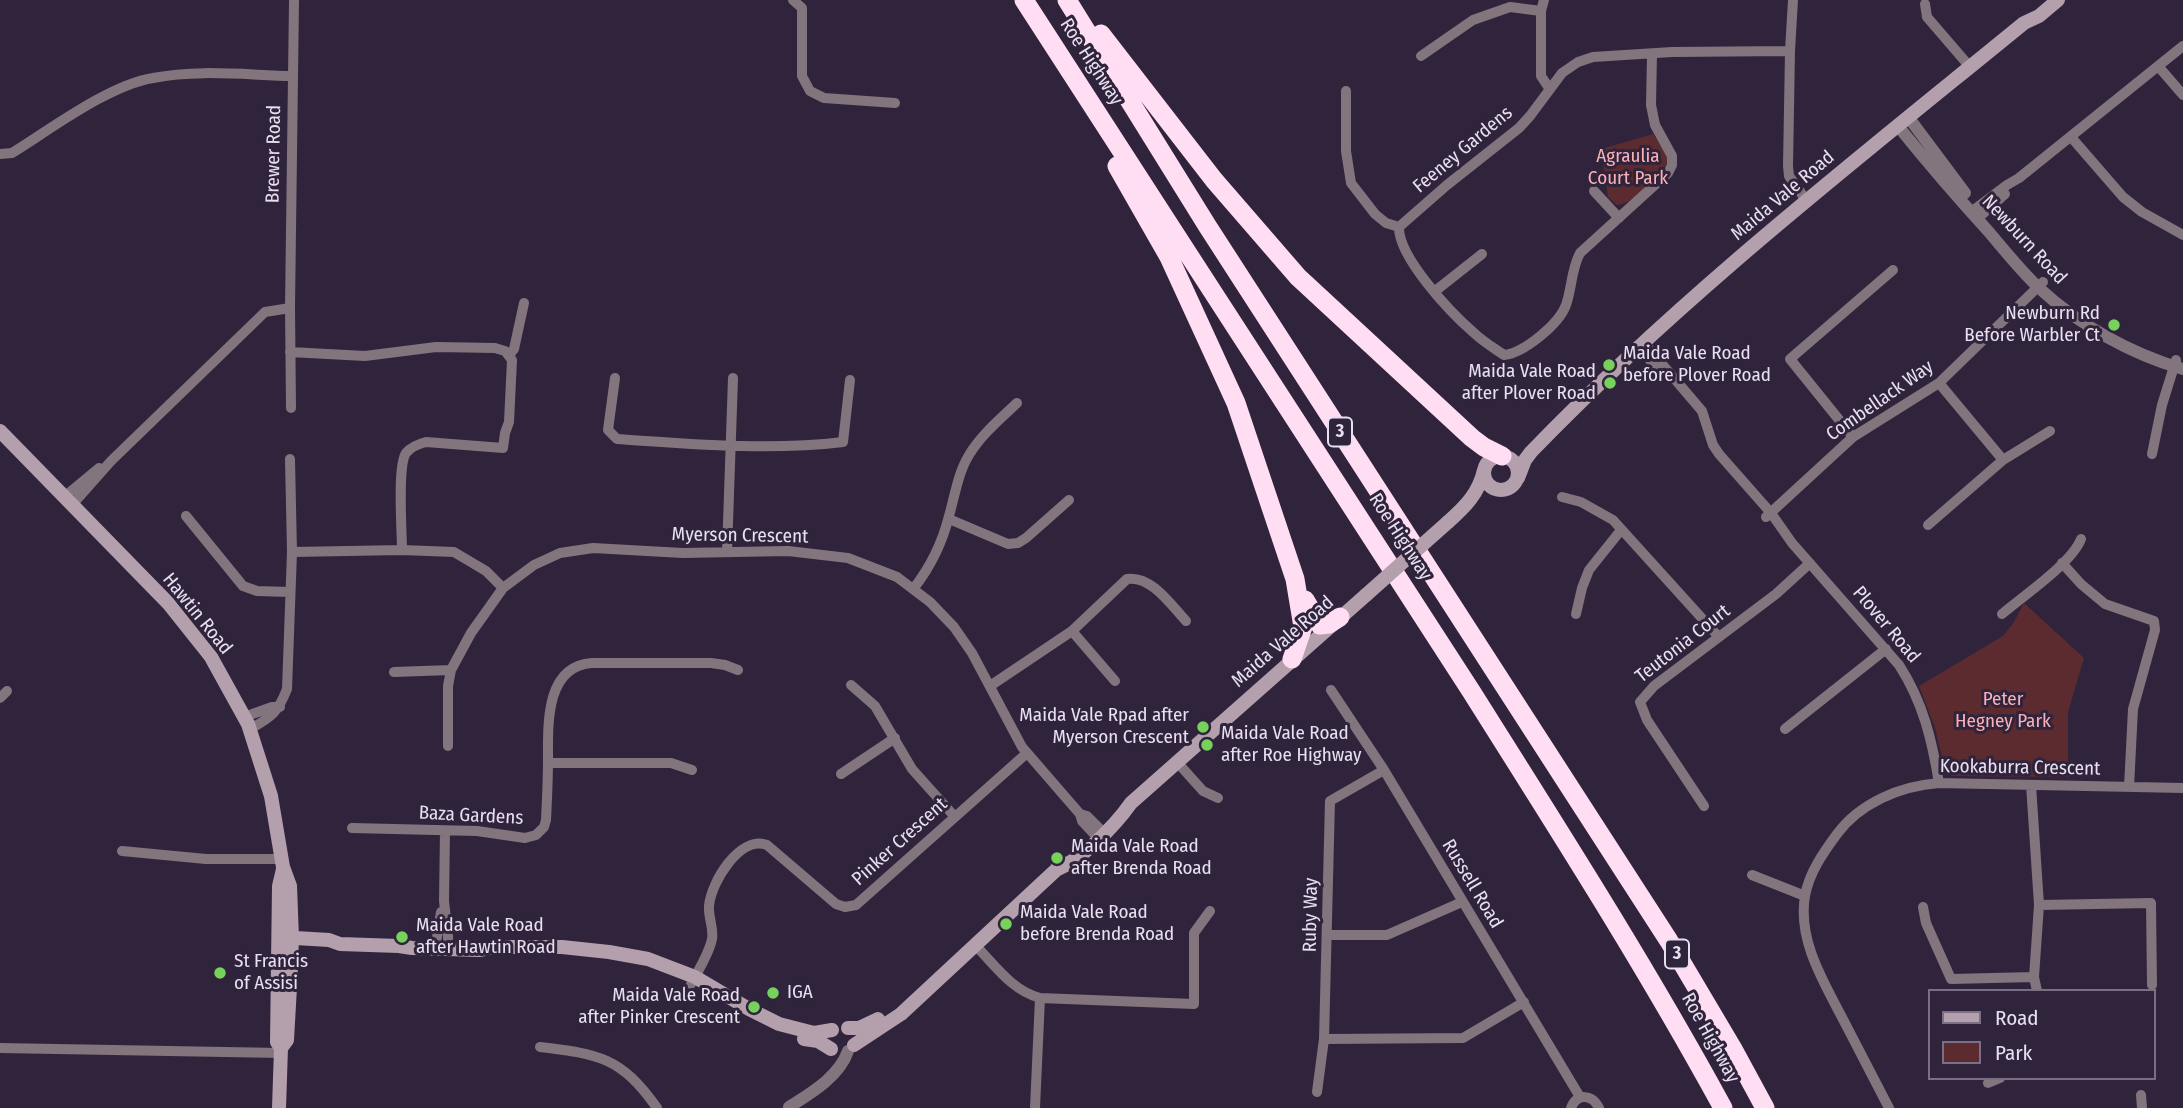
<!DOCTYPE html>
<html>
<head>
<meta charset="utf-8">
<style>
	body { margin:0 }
	#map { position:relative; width:2183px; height:1108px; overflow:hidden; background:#30243c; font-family:"Fira Sans Condensed",sans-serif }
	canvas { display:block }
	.legend { position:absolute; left:1928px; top:989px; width:228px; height:91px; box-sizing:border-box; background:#30243c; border:2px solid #7a6f84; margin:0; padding:9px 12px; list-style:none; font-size:21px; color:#e8e0f0 }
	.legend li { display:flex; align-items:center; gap:14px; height:35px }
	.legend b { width:35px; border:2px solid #7a6f84 }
</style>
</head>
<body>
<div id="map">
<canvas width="2183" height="1108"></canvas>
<ul class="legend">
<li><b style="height:9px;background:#b49fac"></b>Road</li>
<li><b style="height:19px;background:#5b2b30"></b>Park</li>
</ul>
</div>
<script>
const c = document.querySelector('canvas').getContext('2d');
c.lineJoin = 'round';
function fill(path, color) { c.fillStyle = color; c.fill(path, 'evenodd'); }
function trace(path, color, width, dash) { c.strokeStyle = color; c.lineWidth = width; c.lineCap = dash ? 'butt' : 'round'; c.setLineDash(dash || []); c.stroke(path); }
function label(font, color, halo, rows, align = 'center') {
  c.font = font + ' "Fira Sans Condensed",sans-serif'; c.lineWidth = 6; c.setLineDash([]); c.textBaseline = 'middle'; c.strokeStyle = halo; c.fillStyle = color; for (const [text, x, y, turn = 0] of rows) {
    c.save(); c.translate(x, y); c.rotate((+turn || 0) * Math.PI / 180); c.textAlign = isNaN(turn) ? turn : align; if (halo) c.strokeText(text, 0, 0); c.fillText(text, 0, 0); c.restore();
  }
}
fill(new Path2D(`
	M1653,134L1669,158C1663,174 1634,204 1617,205L1608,197L1601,149Z
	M2024,603L2084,658L2068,712V777L1952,776L1945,770L1935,728L1919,686L2003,636L2014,622Z`), '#5b2b30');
trace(new Path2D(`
	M793,0L802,8V76L810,91L824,98L895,103
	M1544,0L1541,11V76L1549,88
	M1793,0L1790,51L1788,166L1789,176L1806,200
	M1925,4L1927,17L1970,67
	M1652,54L1651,105L1655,125L1672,156V165L1668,173L1580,253C1571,270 1572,288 1566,305C1559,324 1524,353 1504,355C1494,348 1482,341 1473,332C1451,313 1398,257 1399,227L1447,185L1519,128L1530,116L1562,73L1578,62L1593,57L1672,52L1790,51
	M1421,56L1473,20L1510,7L1541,11
	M2158,66L2183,95
	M1346,91V151L1351,183L1375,214L1386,223L1399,227
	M2071,137L2123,197L2142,212L2183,235
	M0,154L12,153C51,129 109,85 153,78C198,69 246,75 292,76
	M1594,191L1619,218
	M1971,212L2007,185L2019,178L2183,46
	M1977,219L2005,194
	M1434,292L1482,254
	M1644,343L1702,411L1713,445L1719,454L1771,513L1792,543L1899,665C1923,702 1932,740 1939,783
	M1639,348L1659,370
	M290,352L365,356L436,347L495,348L505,351L512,360L509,422L505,433L503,448L426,442C418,444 411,447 406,453C397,466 402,531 402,550
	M509,355L514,349L524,303
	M615,378L608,430L617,439C692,444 768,451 843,442L850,380
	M1939,383L2003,460
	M291,408L290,308L294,0
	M1853,437L1790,359L1893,270
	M2152,454L2162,405L2176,360
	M64,497L99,468
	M1562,497L1581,502L1613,520L1718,636
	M72,505L111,461L265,312L290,308
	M186,516L243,586L257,591L290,592
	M1766,517L1853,437L1939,383L2043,282
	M949,519L1008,544L1018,543L1026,538L1069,500
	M1928,525L2003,460L2050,431
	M292,552L402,550L454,552L486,571L503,588
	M727,552L733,378
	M2062,563L2081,584L2105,604L2154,621L2155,630L2133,709L2129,787
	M914,588C931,566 942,544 949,516C955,495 958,473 969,455C981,435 1000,419 1017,403
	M1576,614L1582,588L1589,570L1621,530
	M2002,614C2023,596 2072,563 2081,539
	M1072,631L1115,681
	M394,672L451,670
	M851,685L875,706L912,769L955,817
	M990,686L1072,631L1127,579C1151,575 1171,605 1186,621
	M1331,690L1384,770L1580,1097
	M0,698L7,691
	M244,717L272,707H280
	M250,729C272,717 278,712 287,689L292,552L290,459
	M1785,729L1886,649
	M448,746V686L451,670L471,633L503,588L534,565L560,553L593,548L683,553L788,551L848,558L897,577L930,602L954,627L972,653L1022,747L1080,814L1082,821L1098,838
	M1177,762L1203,791L1218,798
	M548,763H671L692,770
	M841,774L895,738
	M2031,785L2039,905L2034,977L2037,991
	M1704,806L1647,720L1640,702L1654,686L1776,594L1810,563
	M1080,814L1087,816L1104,833
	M352,828L477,831L525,838L536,835L544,827L546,820C547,800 548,780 548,760C548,725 545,666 592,663H711L725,665L738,670
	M445,831L444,901L448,936V950
	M122,851L206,859H282
	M1752,875L1805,896
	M2039,905L2151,903L2152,985
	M1923,907L1926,923L1951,979L2034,977
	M1328,935H1387L1462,902
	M975,945C995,965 1011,990 1040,998L1035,1108
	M435,949L441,912
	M691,984C698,971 709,954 712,939C714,928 708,917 709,906C711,882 740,835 767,845L836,904L845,907L856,905L1027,753
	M1040,998L1194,1004V933L1210,911
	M1324,1039L1463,1038L1524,1002
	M540,1047C599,1054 621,1057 657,1108
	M0,1048L281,1053
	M1988,1083L2000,1078
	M1317,1092L1324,1039L1330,801L1384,770
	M2141,1095L2142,1108
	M1571,1108C1577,1093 1592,1094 1599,1108
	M1889,1108C1875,1081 1861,1054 1847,1027C1827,987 1797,943 1805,896C1809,873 1823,853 1837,834C1860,803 1900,786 1939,783L2183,788`), '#82757d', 10);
trace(new Path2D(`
	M1909,118L1965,193
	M1898,126C1927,162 1958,198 1989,232C2005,251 2021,271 2039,288C2079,325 2131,354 2183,369
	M789,1107C811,1093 839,1077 848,1051`), '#82757d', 12);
trace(new Path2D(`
	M0,431L168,603L211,657L248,724L271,796L283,867L290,886L292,938L290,987L287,1040L281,1048
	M1484 473a17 17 0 1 1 34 0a17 17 0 1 1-34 0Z
	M1518,478L1525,460L1531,452C1683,295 1855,161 2024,23L2039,16L2058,0
	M1448,522C1465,507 1479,493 1484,470
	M1056,870C1082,859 1114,827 1131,803L1366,595
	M279,937L329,940L340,944L399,946L412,948L479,950L495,947H562L609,952L648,959L695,977L749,1009L779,1024L814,1033L832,1030
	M848,1028H859L878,1019
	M804,1039L818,1041L831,1049
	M854,1045L901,1014L1056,870L1061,862
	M279,1108L281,1048L277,1042L279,886L283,869`), '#b49fac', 14);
trace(new Path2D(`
	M1024,0C1172,231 1324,460 1471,691C1558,829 1645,965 1723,1108
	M1067,0L1208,227L1669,941L1733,1049L1765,1108
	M1101,34L1214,180L1298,277L1472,438L1484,447L1502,456
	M1117,166L1169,257L1236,403L1295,579L1303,627L1292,659
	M1305,600L1320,625L1329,624L1340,617`), '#ffddf2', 19);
trace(new Path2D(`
	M1366,595L1448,522`), '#b49fac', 14);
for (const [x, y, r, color] of [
	[2114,325,7,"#76d25a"],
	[1609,365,7,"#76d25a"],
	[1610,383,7,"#76d25a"],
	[1203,727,7,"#76d25a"],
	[1207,745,7,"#76d25a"],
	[1057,858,7,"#76d25a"],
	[1006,924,7,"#76d25a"],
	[402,937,7,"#76d25a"],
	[220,973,7,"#76d25a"],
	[773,993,7,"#76d25a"],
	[754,1007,7,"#76d25a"]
]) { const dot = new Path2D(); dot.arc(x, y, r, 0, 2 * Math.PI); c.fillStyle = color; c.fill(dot); trace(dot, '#30243c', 2.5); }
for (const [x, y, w] of [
	[1340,432,24],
	[1677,954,24]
]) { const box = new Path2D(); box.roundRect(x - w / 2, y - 14.5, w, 29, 5); c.fillStyle = '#30243c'; c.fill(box); trace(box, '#e8e0f0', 2); }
label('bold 18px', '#e8e0f0', null, [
	["3",1340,432],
	["3",1677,954]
]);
label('19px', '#e8e0f0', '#30243c', [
	["Roe Highway",1091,62,57],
	["Feeney Gardens",1463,150,-40],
	["Brewer Road",274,154,-89],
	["Maida Vale Road",1783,196,-40],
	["Newburn Road",2024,240,47],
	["Combellack Way",1880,401,-35],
	["Myerson Crescent",740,536,1],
	["Roe Highway",1400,537,57],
	["Hawtin Road",197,614,51],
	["Plover Road",1886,625,50],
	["Maida Vale Road",1283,642,-41],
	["Teutonia Court",1683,644,-38],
	["Kookaburra Crescent",2020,768,1],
	["Baza Gardens",471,816,3],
	["Pinker Crescent",900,842,-42],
	["Russell Road",1472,884,59],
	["Ruby Way",1311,915,-89],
	["Roe Highway",1710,1038,61]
]);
label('19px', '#f9b1b6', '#30243c', [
	["Agraulia",1628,157],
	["Court Park",1628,179],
	["Peter",2003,700],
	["Hegney Park",2003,722]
]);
label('19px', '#e8e0f0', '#30243c', [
	["Newburn Rd",2100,314,"right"],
	["Before Warbler Ct",2100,336,"right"],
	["Maida Vale Road",1623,354],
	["before Plover Road",1623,376],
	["Maida Vale Road",1596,372,"right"],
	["after Plover Road",1596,394,"right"],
	["Maida Vale Rpad after",1189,716,"right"],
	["Myerson Crescent",1189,738,"right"],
	["Maida Vale Road",1221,734],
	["after Roe Highway",1221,756],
	["Maida Vale Road",1071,847],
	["after Brenda Road",1071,869],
	["Maida Vale Road",1020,913],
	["before Brenda Road",1020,935],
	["Maida Vale Road",416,926],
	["after Hawtin Road",416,948],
	["St Francis",234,962],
	["of Assisi",234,984],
	["IGA",787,993],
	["Maida Vale Road",740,996,"right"],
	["after Pinker Crescent",740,1018,"right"]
], 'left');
</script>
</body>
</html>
